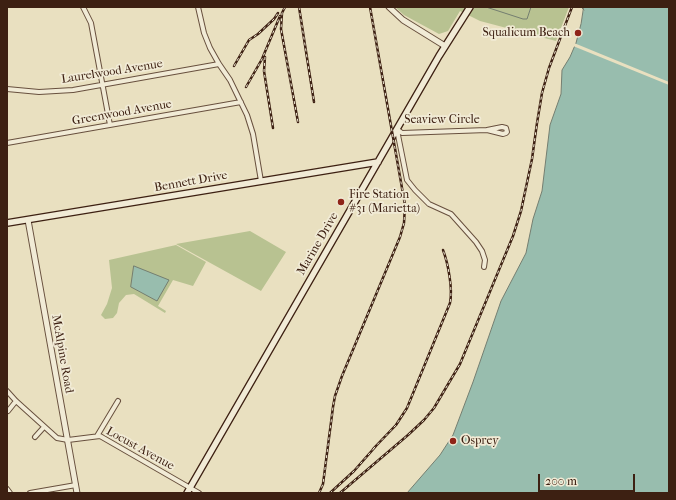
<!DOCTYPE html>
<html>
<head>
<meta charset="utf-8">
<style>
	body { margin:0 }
	#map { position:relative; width:676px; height:500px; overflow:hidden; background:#e9e0c0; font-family:"IM FELL French Canon",serif }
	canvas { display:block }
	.frame { position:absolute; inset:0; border:8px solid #3d2012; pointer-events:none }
	.scale { position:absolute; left:538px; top:474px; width:97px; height:18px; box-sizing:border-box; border:2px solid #3d2012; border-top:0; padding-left:5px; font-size:12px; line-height:14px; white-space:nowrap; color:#3d2012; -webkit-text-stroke:3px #f1ebd6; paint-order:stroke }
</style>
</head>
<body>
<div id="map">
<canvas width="676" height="500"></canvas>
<div class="frame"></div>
<div class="scale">200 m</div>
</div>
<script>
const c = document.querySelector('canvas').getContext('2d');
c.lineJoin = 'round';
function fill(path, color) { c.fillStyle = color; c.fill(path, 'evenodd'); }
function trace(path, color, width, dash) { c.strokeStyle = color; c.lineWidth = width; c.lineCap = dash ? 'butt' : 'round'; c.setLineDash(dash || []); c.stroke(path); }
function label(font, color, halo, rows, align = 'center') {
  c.font = font + ' "IM FELL French Canon",serif'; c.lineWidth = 3.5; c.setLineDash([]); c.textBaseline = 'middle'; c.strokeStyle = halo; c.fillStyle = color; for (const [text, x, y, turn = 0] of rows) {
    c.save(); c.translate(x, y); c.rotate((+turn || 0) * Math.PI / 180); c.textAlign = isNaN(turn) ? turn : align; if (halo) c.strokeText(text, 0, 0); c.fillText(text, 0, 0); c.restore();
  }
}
fill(new Path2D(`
	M395,7H569L556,41L480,21L460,11L448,31L439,34L404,15Z
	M250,231L286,252L261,291L176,244Z
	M176,245L206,262L193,286L173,280L158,306L166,311L165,313L134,294L126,295L119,303L117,313L113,318L105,319L101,315L107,304L112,288L109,260Z`), '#b8c291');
const water = new Path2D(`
	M584,7H669V493H407L440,455L453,435L473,382L501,301L526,253L533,219L542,191L550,125L561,94L562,70L570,57L576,43L581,24Z
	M134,266L169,280L157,301L131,287Z`);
fill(water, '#98bdae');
trace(water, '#747e70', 1);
fill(new Path2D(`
	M574,43L669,82V85L573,46Z`), '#e9e0c0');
trace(new Path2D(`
	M486,7L523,19H527L531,7
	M581,7L584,10`), '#747e70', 1);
const minor = new Path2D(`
	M83,7L91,23L110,125
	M198,7L204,33L210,48L219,64L230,80L247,115L253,134L261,181
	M7,89L39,92L73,90L219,64
	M397,129L402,133L487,130L503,134L506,133L507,132L506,128L502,127L487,130
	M397,130L407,180L415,190L429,204L451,214L476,242L482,251L485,260L484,267
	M7,143L241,102
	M7,391L16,401L57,438L68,440L100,436L199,493
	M8,411L16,401
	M97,436L118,401
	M35,437L44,427
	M7,489L10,493
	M30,493L76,485`);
const tertiary = new Path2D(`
	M389,7L403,20L445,46
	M28,220L77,493`);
const secondary = new Path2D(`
	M7,223L378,162
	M187,493L439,56L470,7`);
trace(minor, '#68503e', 6);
trace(tertiary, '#68503e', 7);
trace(secondary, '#3d2012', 8);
trace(minor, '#f1ebd6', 4);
trace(tertiary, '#f1ebd6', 5);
trace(secondary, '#f1ebd6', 5.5);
const rail = new Path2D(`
	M285,7L282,13L281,29L298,122
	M299,7L314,102
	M265,57L264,71L273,128
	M234,66L249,40L258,34L274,19L278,13
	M246,87L262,59L280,16
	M373,449L396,425L407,408L450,303C453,289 448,263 443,250
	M319,493L323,484L333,407L335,396L342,376L400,237L404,223L405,205L370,7
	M330,493L354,471L376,446
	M340,493L408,435L424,420L434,408L460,364L513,236L521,211L532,159L537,123L542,93L549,68L572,7`);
trace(rail, '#3d2012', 2.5);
trace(rail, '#f1ebd6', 1, [3]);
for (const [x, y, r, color] of [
	[578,33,4,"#8f2418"],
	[341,202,4,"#8f2418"],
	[453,441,4,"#8f2418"]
]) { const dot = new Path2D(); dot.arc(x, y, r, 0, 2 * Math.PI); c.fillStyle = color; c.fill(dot); trace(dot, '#f1ebd6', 1.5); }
label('12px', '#3d2012', '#f1ebd6', [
	["Squalicum Beach",570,33,"right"],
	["Fire Station",349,195],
	["#31 (Marietta)",349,209],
	["Osprey",461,441]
], 'left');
label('12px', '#3d2012', '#f1ebd6', [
	["Laurelwood Avenue",112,72,-9],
	["Greenwood Avenue",122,113,-10],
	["Seaview Circle",442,120],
	["Bennett Drive",191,182,-10],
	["Marine Drive",318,244,-60],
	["McAlpine Road",62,354,80],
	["Locust Avenue",140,449,29]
]);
</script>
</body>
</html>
